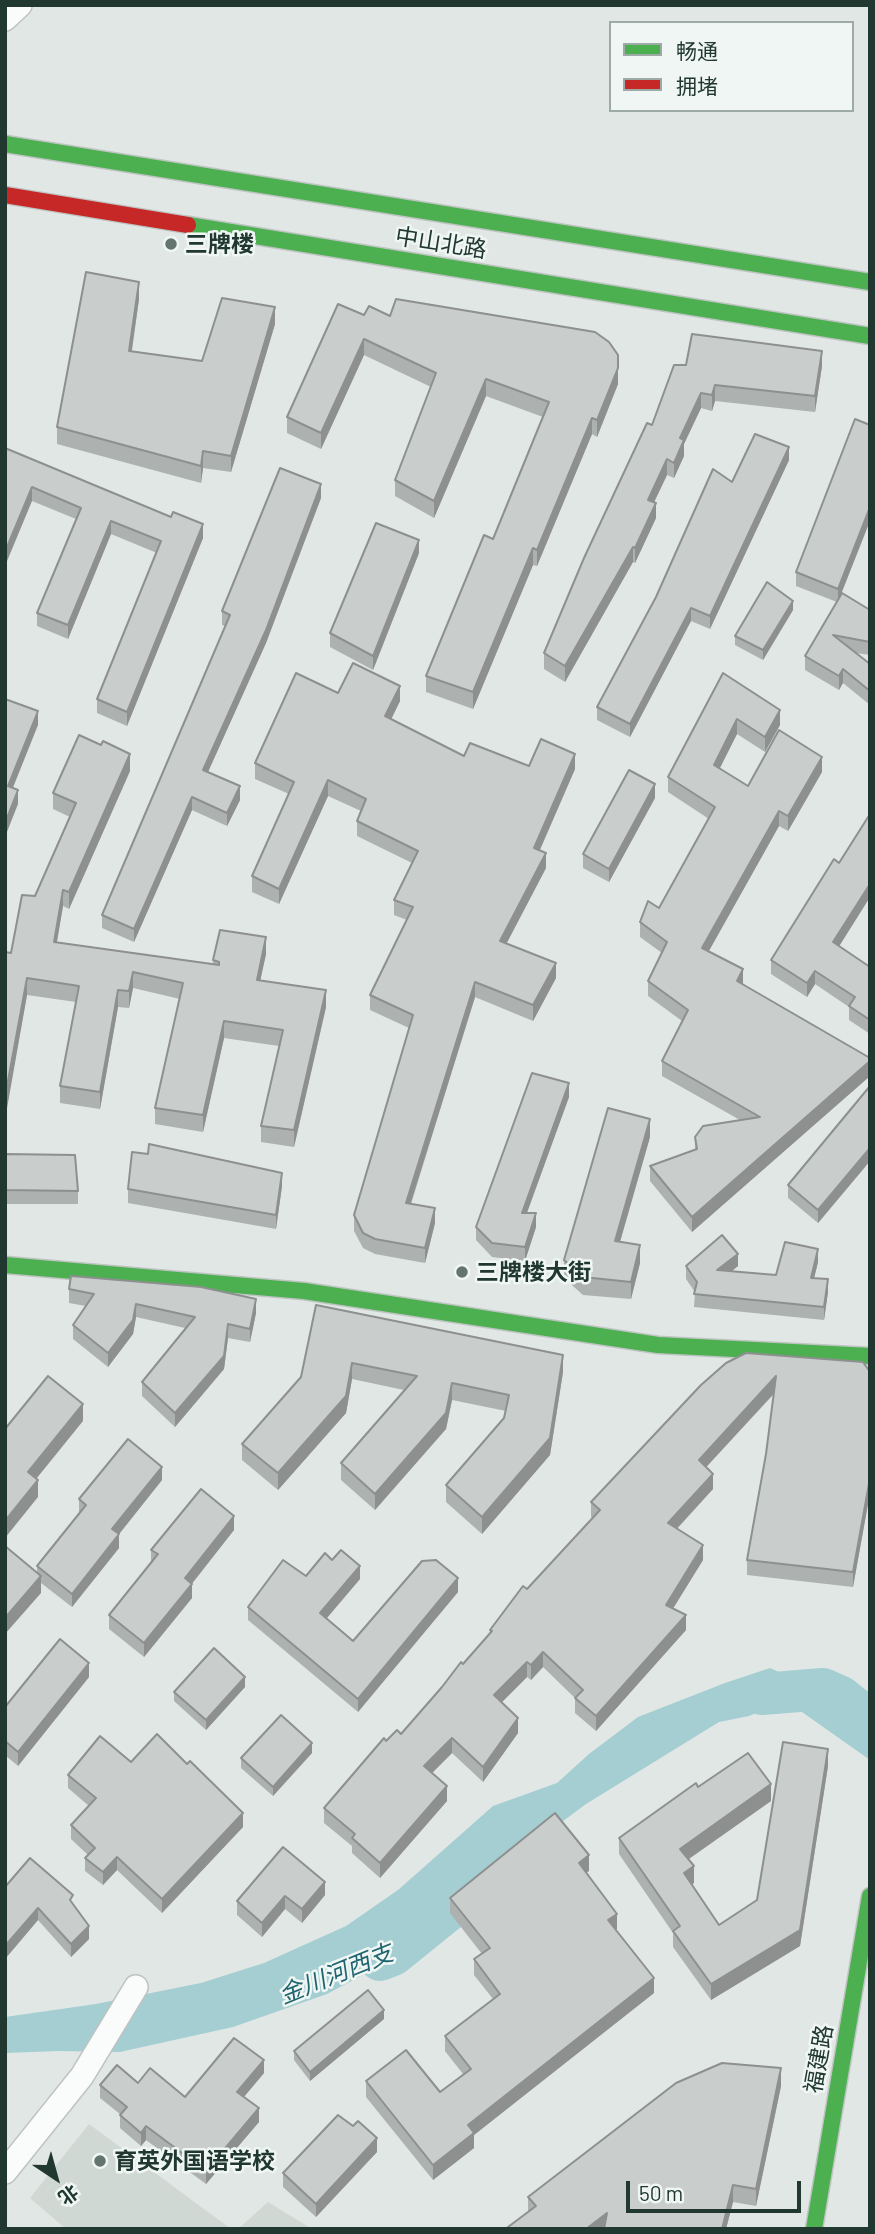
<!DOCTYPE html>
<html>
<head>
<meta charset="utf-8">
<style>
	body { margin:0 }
	#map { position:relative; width:875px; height:2234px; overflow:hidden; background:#e1e7e4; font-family:Barlow,"Noto Sans SC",sans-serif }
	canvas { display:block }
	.frame { position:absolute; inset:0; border:7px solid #213831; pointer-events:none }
	.legend { position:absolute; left:609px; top:21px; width:245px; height:91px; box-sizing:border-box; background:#eff6f3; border:2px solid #9daaa5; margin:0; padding:9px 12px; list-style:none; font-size:21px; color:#213831 }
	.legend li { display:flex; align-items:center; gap:14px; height:35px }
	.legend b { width:35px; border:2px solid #9daaa5 }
	.north { position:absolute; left:21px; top:2143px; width:70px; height:70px; -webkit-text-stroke:5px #eff6f3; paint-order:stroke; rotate:144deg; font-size:19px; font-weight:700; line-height:28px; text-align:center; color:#213831 }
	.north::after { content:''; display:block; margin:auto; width:24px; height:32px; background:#213831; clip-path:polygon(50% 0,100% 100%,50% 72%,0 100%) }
	.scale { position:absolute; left:626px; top:2181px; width:175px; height:32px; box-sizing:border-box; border:4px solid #213831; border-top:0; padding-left:9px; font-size:21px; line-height:24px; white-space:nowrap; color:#213831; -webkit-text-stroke:5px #eff6f3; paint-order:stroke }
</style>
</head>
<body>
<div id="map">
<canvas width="875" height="2234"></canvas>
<div class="frame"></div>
<ul class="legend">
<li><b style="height:9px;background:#4caf50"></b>畅通</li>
<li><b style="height:9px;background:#c62828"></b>拥堵</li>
</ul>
<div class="north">北</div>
<div class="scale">50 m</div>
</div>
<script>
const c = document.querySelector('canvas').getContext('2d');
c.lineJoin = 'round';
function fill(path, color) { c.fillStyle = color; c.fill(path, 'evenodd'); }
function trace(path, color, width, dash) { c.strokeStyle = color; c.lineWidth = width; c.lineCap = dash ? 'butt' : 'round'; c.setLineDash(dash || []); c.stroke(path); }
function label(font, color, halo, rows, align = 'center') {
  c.font = font + ' Barlow,"Noto Sans SC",sans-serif'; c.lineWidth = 5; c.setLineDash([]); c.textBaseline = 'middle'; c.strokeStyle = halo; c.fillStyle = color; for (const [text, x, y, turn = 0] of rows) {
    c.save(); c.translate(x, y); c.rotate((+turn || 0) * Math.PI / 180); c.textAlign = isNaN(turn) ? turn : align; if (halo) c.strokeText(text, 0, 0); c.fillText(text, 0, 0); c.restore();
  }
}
fill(new Path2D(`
	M89,2124L231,2229H66L30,2198Z
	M268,2202L312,2229H238Z`), '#d0d8d4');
fill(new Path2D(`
	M770,1668L845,1702L870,1724V1760L802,1712L768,1708L749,1716L719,1722L586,1804L480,1883L383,1964L327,1994L233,2027L120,2052L59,2051L5,2053V2017L96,2004L201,1983L264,1963L346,1926L398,1890L493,1806L557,1783L589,1754L638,1717L725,1683Z`), '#a4ced2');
trace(new Path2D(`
	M762,1694L823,1689L841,1697L870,1720
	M380,1960L393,1955L493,1874`), '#a4ced2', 42);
const street = new Path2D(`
	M5,19L20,5
	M5,2172L82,2076L136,1987`);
const fast = new Path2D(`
	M5,144L870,282
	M188,225L870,336
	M5,1265L304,1291L658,1345L870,1356
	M814,2229L870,1896`);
const jam = new Path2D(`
	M5,195L188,225`);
trace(street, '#bec3c1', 26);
trace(fast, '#bec4c1', 19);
trace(jam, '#bec4c1', 19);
trace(street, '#fafbfb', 23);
trace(fast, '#4caf50', 16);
trace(jam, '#c62828', 16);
fill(new Path2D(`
	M139,299L132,351L202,361L275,324L231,472L203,468L201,483L57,444V427Z
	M364,315L390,316L618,384L597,437L592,434L537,566L533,565L473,709L426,692V676L493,539L543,417L486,396L434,518L395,496V480L431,387L364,355L321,449L287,433V417Z
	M674,365L822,366L815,412L715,401L712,411L701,408L684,444V456L674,478L667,475L654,502L656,518L635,563L633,562L565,682L544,669V653L652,425Z
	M870,425L841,596L870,610V655L856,653L870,664V705L843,683L839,690L805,670V656L837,602L796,586V572Z
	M5,448L203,538L127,726L97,713V699L157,553L111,534L68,639L37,626V613L76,519L32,501Z
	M789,460L710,629L691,621L630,737L597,720V707L732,482Z
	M321,498L266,643L208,772L240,800L227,826L192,810L134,942L102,928V915L225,626L222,625V611Z
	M419,553L373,670L330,647V633Z
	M793,610L763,660L735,645V636Z
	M723,673L780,725L765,752L737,734L719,768L748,786L822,772L788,831L779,826L709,951L743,985L870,1058V1076L692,1232L650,1181V1166L695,1150V1137L740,1120L662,1076V1061L682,1021L648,996V981L662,953L640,937V922L659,908L709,819L668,792V777Z
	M338,693L400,701L391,719L464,756L529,766L575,769L540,850L546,868L506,944L556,978L533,1021L475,997L411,1204L435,1223L425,1263L375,1254L363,1248L354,1231V1215L409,1028L370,1010V995L407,920L394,915V900L412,863L357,836V821L361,811L328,796L279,904L252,892V876L289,794L255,779V763Z
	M130,771L69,909L63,906L57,942L213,964V960L266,954L260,980L326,1007L294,1147L261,1142V1126L279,1046L224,1038L203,1132L155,1124V1108L180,999L133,988L129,1008L118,1007L100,1109L60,1103V1086L76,1002L27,995L5,1114V952L11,953L35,896L70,817L53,809V793Z
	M655,798L609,882L583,868V854Z
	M870,814V897L839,946L870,967V1034L849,1020V1007L815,984L807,997L771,974V960L839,863Z
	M870,1086V1161L818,1223L788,1198V1185Z
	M569,1097L527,1213L536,1227L525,1261L492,1257L476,1240V1227Z
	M650,1137L620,1242L640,1263L631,1299L583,1295L564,1278V1260Z
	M5,1154L78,1191V1204H5Z
	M282,1186L276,1229L128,1203V1189Z
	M818,1262L814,1278L828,1292L824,1320L694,1307L695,1292L686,1279V1266H738L732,1271L776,1275Z
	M69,1289L256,1313L250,1342L228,1338L224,1369L175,1427L142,1396V1382L185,1328L136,1317L133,1334L108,1367L73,1339V1325L86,1306L69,1303Z
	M316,1305L563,1372L550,1455L482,1534L446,1502V1485L504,1418L506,1411L452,1400L446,1429L375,1510L341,1480V1463L404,1390L352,1379L346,1413L278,1490L242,1460V1444L301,1377Z
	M870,1372V1493L853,1587L747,1575V1560L766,1454L774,1394L706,1467L713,1489L677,1529L703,1560L673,1608L686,1630L596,1731L575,1713V1698L543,1667L531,1680L527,1677L502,1702L518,1733L483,1782L452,1753L432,1773L447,1801L380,1878L352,1853V1846L324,1823V1808L386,1741L401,1734L490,1633V1630L593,1518L591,1517V1502L701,1385Z
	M162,1480L119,1534V1548L72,1607L41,1583V1593L37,1573V1566L79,1513V1499Z
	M234,1530L192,1584V1598L144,1657L109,1629V1615L151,1563V1550Z
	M332,1560L360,1579L327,1618L353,1641L458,1592L358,1712L248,1620V1607L306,1576Z
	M89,1677L18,1766L5,1755V1707Z
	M245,1687L206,1730L174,1701V1692Z
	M312,1753L273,1796L241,1768V1758Z
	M131,1762L243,1827L162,1913L117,1870L103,1885L85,1871V1858L88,1855L71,1839V1825L89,1806L68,1788V1775Z
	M828,1766L800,1946L711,2000L673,1947V1933L619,1854V1838L698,1787L771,1801L689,1859L694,1883L692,1884L719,1925L757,1900Z
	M283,1847L325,1895L302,1923L285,1909L262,1937L237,1915V1901Z
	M589,1871L586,1873L617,1929L615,1930L654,1993L474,2135V2148L433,2180L366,2097V2081L440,2092L463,2074L445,2051V2036L493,1999L474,1975V1959L482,1954L450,1913V1898Z
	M5,1887L73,1905L89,1939L71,1957L38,1920L5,1959Z
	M384,2019L310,2081L294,2060V2051Z
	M264,2073L244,2097L259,2122L206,2184L146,2140L141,2146L120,2128V2114L100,2098V2085L138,2083L185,2097Z
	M781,2086L756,2206L733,2202L726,2229H508V2227L528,2212V2197Z
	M377,2152L316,2217L283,2187V2173Z`), '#adb1af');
fill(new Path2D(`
	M139,282V299L129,368V351Z
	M275,307V324L231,472V456Z
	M364,339V355L321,449V433Z
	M822,351V366L815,412V396Z
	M618,368V384L597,437V420Z
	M486,379V396L434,518V501Z
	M715,385V401L712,411V395Z
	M701,393V408L684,444V456L674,478V463L680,438Z
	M592,418V434L537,566V550Z
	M789,447V460L710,629V616Z
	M203,451V468L201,483V466Z
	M667,459V475L648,515V500Z
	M321,484V498L266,643L203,783V770Z
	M32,487V501L5,566V552Z
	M656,503V518L635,563V548Z
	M870,507V521L838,602V589Z
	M111,521V534L68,639V625Z
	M203,524V538L127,726V712Z
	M419,540V553L373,670V656Z
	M633,547V562L565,682V666Z
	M533,548V565L473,709V692Z
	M793,601V610L763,660V650Z
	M691,608V621L630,737V724Z
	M843,669V683L839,690V676Z
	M400,686V701L385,732V716Z
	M780,710V725L765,752V737Z
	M38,711V725L8,800V786Z
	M737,719V734L714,780V765Z
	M130,754V771L69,909V892Z
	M575,754V769L534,863V848Z
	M822,757V772L788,831V816Z
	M328,780V796L279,904V889Z
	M655,784V798L609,882V869Z
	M240,786V800L227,826V813Z
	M18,790V804L5,837V823Z
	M192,797V810L134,942V929Z
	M779,811V826L702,963V948Z
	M546,853V868L500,956V941Z
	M870,884V897L833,956V942Z
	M63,890V906L54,958V942Z
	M266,937V954L257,996V980Z
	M556,963V978L533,1021V1005Z
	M743,969V984L737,996V981Z
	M815,971V984L807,997V983Z
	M133,972V988L129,1008V991Z
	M27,978V995L6,1114V1097Z
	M475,982V997L406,1218V1203Z
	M118,990V1007L100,1109V1092Z
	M326,990V1007L294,1147V1130Z
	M224,1021V1038L203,1132V1115Z
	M870,1061V1076L692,1232V1217Z
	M569,1083V1097L522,1226V1213Z
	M650,1119V1137L615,1259V1241Z
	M870,1148V1161L818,1223V1210Z
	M282,1173V1186L276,1229V1215Z
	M435,1208V1223L425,1263V1248Z
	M536,1213V1227L525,1261V1247Z
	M640,1245V1263L631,1299V1282Z
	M818,1249V1262L811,1291V1278Z
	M738,1254V1266L717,1283V1270Z
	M828,1279V1292L824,1320V1307Z
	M256,1299V1313L250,1342V1329Z
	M136,1304V1317L133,1334L108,1367V1353Z
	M228,1324V1338L224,1369L175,1427V1413Z
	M563,1355V1372L550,1455L482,1534V1517Z
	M352,1363V1379L346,1413L278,1490V1473Z
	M776,1376V1391L699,1475V1460Z
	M452,1383V1400L446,1429L375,1510V1494Z
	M83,1404V1421L28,1489V1472Z
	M162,1467V1480L112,1543V1529Z
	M713,1474V1489L668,1538V1523Z
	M870,1478V1493L853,1587V1572Z
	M38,1480V1497L5,1538V1521Z
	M234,1516V1530L185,1592V1578Z
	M119,1534V1548L72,1607V1594Z
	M703,1545V1560L666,1620V1605Z
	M360,1566V1579L320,1626V1613Z
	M41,1576V1593L5,1634V1618Z
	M458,1578V1592L358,1712V1699Z
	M192,1584V1598L144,1657V1643Z
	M686,1615V1630L596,1731V1716Z
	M543,1652V1667L531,1680V1665Z
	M527,1662V1677L494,1710V1695Z
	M89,1663V1677L18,1766V1752Z
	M245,1677V1687L206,1730V1720Z
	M518,1718V1733L483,1782V1767Z
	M452,1738V1753L424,1781V1766Z
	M312,1743V1753L273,1796V1787Z
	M828,1749V1766L800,1946L711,2000V1984L800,1930Z
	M771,1784V1801L680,1865V1849Z
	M447,1786V1801L380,1878V1863Z
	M243,1813V1827L162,1913V1899Z
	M589,1855V1871L579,1878V1863Z
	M117,1857V1870L103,1885V1872Z
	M694,1866V1883L684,1889V1873Z
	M325,1882V1895L302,1923V1909Z
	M285,1896V1909L262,1937V1923Z
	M38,1908V1920L5,1959V1946Z
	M617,1914V1929L608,1936V1920Z
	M89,1926V1939L71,1957V1944Z
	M654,1978V1993L474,2135V2148L433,2180V2165L468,2125Z
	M384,2010V2019L310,2081V2072Z
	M264,2060V2073L237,2105V2092Z
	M781,2068V2086L756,2206V2189Z
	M259,2108V2122L206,2184V2171Z
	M146,2126V2140L141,2146V2133Z
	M377,2138V2152L316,2217V2204Z
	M733,2185V2202L726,2229H722Z
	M607,2213V2229H586Z`), '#8d908f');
const building = new Path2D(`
	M86,272L139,282L129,351L202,361L222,298L275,307L231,456L203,451L201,466L57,427Z
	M396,299L595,332L609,342L618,355V368L597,420L592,418L537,550L533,548L473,692L426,676L484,535L493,539L549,402L486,379L434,501L395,480L436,373L364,339L321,433L287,417L338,304L364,315L369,306L390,316Z
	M692,334L822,351L815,396L715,385L712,395L701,393L680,438L684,440L674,463L667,459L648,500L656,503L635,548L633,547L565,666L544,653L584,558L647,423L652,425L674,365H686Z
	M855,419L870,425V507L838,589L796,572Z
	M755,434L789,447L710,616L691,608L630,724L597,707L656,597L713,469L732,482Z
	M5,448L171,517L173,512L203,524L127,712L97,699L161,541L111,521L68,625L37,613L81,508L32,487L5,552Z
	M280,468L321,484L266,630L203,770L240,786L227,813L192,797L134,929L102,915L230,615L222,611Z
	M376,523L419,540L373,656L330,633Z
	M767,582L793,601L763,650L735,636Z
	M842,593L870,610V642L833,635L870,664V691L843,669L839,676L805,656Z
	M353,663L400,686L385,716L464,756L470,743L529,766L541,739L575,754L534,848L546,853L500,941L556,963L533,1005L475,982L406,1203L435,1208L425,1248L375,1239L363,1233L354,1215L413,1015L370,995L413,907L394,900L418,851L357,821L366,799L328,780L279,889L252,876L294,782L255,763L296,673L338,693Z
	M723,673L780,710L765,737L737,719L714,765L748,786L779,730L822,757L788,816L779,811L702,948L743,969L737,981L870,1058V1061L692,1217L650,1166L697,1149L695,1137L703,1126L760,1117L662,1061L688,1010L648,981L667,942L640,922L648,901L659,908L715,807L668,777Z
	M5,699L38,711L8,786L18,790L5,823Z
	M79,735L101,745L103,741L130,754L69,892L63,890L54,942L219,965V962L213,960L220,930L266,937L257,980L326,990L294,1130L261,1126L283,1030L224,1021L203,1115L155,1108L183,983L133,972L129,991L118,990L100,1092L60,1086L79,986L27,978L5,1097V952L11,953L22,895L35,896L76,803L53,793Z
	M629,770L655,784L609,869L583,854Z
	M870,814V884L833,942L870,967V1020L849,1006L855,997L815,971L807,983L771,960L834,859L839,863Z
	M532,1073L569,1083L522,1213H536L525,1247L492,1243L476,1227Z
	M870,1086V1148L818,1210L788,1185Z
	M608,1108L650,1119L615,1241L640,1245L631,1282L583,1277L564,1260Z
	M149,1144L282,1173L276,1215L128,1189L132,1152L148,1154Z
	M5,1154L75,1155L78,1191L5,1190Z
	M722,1235L738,1254L717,1270L776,1275L785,1242L818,1249L811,1278L828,1279L824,1307L694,1294L697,1282L686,1266Z
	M71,1276L201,1287L256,1299L250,1329L228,1324L224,1356L175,1413L142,1382L195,1317L136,1304L133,1320L108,1353L73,1325L94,1294L69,1289Z
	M316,1305L563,1355L550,1438L482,1517L446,1485L504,1418L509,1395L452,1383L446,1413L375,1494L341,1463L417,1376L352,1363L346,1396L278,1473L242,1444L301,1377Z
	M746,1353L863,1362L870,1372V1478L853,1572L747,1560L766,1454L776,1376L699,1460L713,1474L668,1523L703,1545L666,1605L686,1615L596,1716L575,1698L583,1690L543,1652L531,1665L527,1662L494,1695L518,1718L483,1767L452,1738L424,1766L447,1786L380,1863L352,1838L355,1834L324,1808L384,1738L386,1741L397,1730L401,1734L442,1687L461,1662L463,1664L492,1631L490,1630L523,1586L527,1589L600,1510L591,1502L701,1385L726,1363Z
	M48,1376L83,1404L28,1472L38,1480L5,1521V1429Z
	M128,1439L162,1467L112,1529L119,1534L72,1594L37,1566L86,1505L79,1499Z
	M201,1489L234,1516L185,1578L192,1584L144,1643L109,1615L158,1554L151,1550Z
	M5,1546L41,1576L5,1618Z
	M341,1550L360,1566L320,1613L353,1641L422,1561L436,1560L458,1578L358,1699L248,1607L283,1560L306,1576L325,1553L332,1560Z
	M60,1639L89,1663L18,1752L5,1741V1707Z
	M214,1648L245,1677L206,1720L174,1692Z
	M281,1715L312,1743L273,1787L241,1758Z
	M157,1734L187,1764L190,1761L243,1813L162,1899L117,1857L103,1872L85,1858L95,1848L71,1825L96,1798L68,1775L100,1736L131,1762Z
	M783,1742L828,1749L800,1930L711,1984L673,1931L680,1926L619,1838L696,1783L698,1787L748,1753L771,1784L680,1849L694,1866L684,1873L719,1925L757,1900Z
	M555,1813L589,1855L579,1863L617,1914L608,1920L654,1978L468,2125L474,2133L433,2165L366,2081L406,2050L440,2092L471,2069L445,2036L500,1994L474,1959L490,1948L450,1898Z
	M283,1847L325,1882L302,1909L285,1896L262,1923L237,1901Z
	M30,1858L73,1895L70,1900L89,1926L71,1944L38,1908L5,1946V1887Z
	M368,1990L384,2010L310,2072L294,2051Z
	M234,2038L264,2060L237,2092L259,2108L206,2171L146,2126L141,2133L120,2115L127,2107L100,2085L117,2065L138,2083L150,2068L185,2097Z
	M722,2063L781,2068L756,2189L733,2185L722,2229H604L607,2213L586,2229H509L508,2227L536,2206L528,2197L676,2083Z
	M338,2115L353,2126L358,2121L377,2138L316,2204L283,2173Z`);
fill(building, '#c9cecc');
trace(building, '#8d908f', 2);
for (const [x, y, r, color] of [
	[171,244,7,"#647570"],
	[462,1272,7,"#647570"],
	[100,2161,7,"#647570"]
]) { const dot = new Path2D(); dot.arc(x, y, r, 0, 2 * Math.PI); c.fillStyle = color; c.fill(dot); trace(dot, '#eff6f3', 2.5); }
label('23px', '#213831', '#eff6f3', [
	["中山北路",441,243,9],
	["福建路",819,2059,-80]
]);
label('bold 23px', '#213831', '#eff6f3', [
	["三牌楼",185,244],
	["三牌楼大街",476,1272],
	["育英外国语学校",114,2161]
], 'left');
label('italic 24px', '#206570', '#eff6f3', [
	["金川河西支",336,1974,-22]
]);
</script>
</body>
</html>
